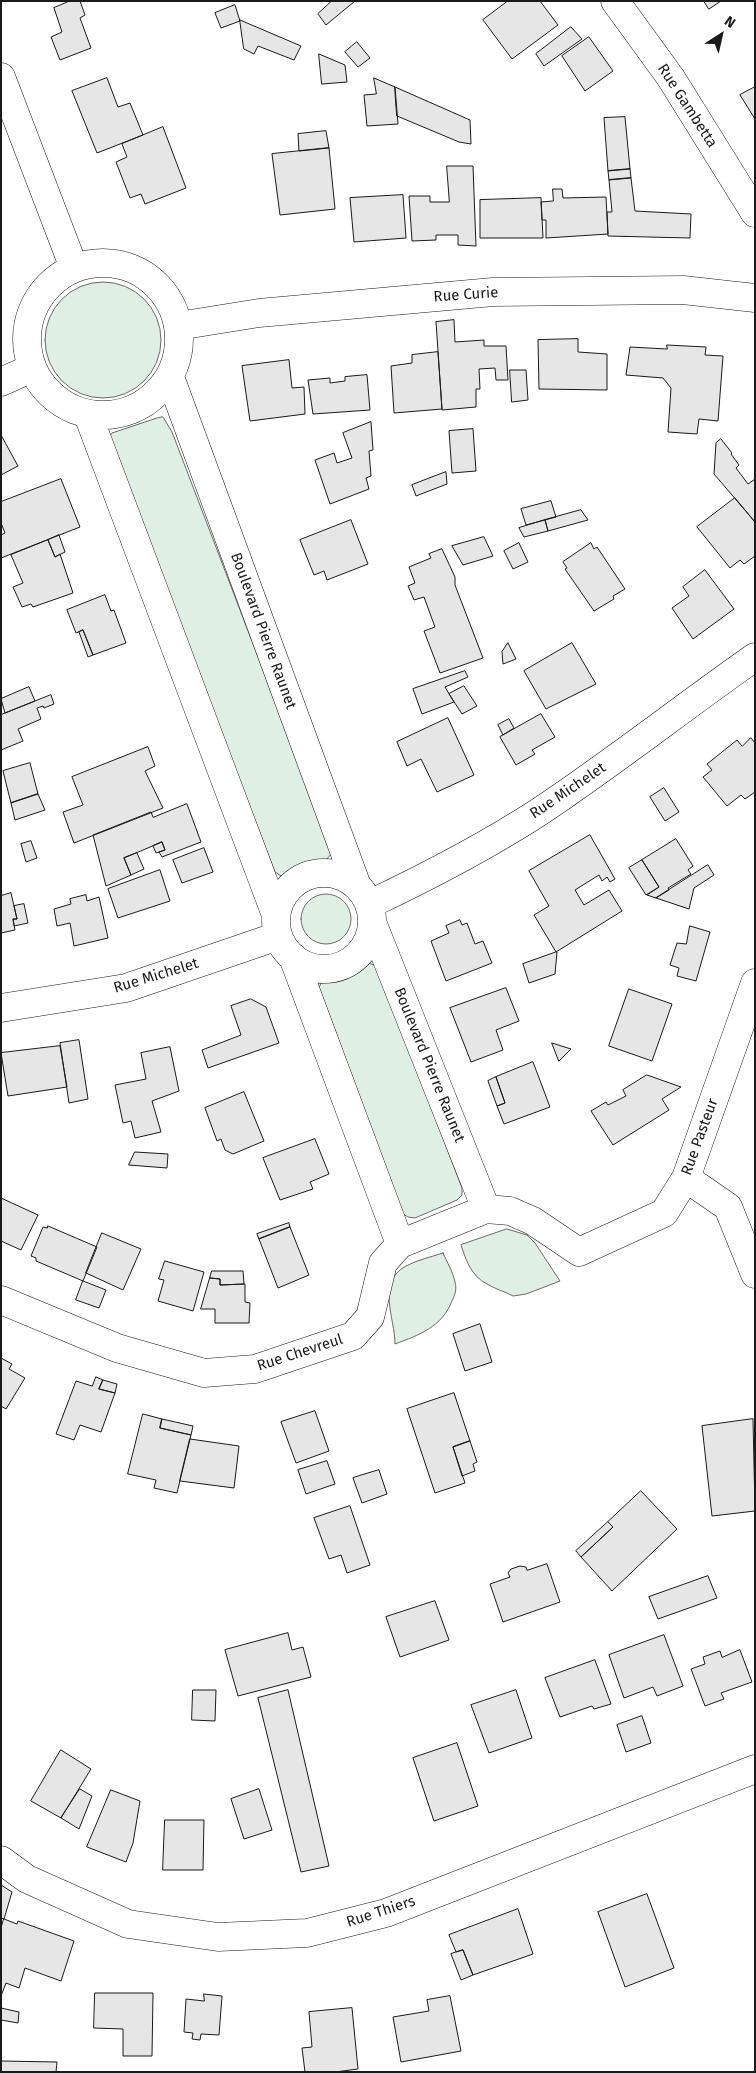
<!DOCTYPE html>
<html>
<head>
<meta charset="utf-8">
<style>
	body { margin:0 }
	#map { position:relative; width:756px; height:2073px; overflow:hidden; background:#fff; font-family:"Fira Sans",sans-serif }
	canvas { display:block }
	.frame { position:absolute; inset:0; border:2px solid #1a1a1a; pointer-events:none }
	.north { position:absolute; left:696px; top:10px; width:50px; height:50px; -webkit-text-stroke:4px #fff; paint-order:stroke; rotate:35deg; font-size:14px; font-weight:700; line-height:20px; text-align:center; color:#1a1a1a }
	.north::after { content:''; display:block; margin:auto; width:18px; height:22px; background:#1a1a1a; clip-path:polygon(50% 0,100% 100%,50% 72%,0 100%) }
</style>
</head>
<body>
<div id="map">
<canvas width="756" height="2073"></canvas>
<div class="frame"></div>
<div class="north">N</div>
</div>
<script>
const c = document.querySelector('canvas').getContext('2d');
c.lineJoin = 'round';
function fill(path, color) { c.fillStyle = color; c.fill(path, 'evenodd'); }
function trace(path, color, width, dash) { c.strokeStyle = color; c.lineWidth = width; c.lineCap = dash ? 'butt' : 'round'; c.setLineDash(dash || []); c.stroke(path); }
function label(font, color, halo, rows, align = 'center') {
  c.font = font + ' "Fira Sans",sans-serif'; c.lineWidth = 4; c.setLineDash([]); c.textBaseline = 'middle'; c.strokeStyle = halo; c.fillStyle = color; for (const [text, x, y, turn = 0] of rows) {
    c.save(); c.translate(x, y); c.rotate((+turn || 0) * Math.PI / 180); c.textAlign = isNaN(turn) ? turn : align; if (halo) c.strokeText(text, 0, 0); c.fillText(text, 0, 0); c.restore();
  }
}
const green = new Path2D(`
	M45 340a58 58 0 1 1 116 0a58 58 0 1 1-116 0Z
	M163,417L172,432L331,848V854L327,859L296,869L287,876L283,877L275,872L110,444L109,437L112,433L157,418Z
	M301 919a25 25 0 1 1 50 0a25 25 0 1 1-50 0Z
	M368,963L377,966L462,1188V1195L457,1200L415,1218L408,1217L403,1214L319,987L324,978Z
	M507,1229L527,1235L535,1243L560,1281L526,1294L513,1296C504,1291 495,1289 487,1284C471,1276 466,1260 461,1245Z
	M443,1253C447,1262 453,1272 455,1282C457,1289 455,1295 452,1301C442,1327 419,1335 395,1344C395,1318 376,1282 406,1266C417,1260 431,1257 443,1253Z`);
fill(green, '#e0efe3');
trace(green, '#6a6a6a', 1);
const building = new Path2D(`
	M70,1H80L85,15L80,18L91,48L60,60L51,37L62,32L54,8Z
	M332,1H355L326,25L318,14Z
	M508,1H540L558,25L512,59L483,20Z
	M704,1H721L709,9Z
	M235,5L240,21L221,28L215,13Z
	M240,20L301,46L294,60L258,46L254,54L244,49Z
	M571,27L582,39L544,66L536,54Z
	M589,37L613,71L585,91L562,56Z
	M357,42L370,58L358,67L345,52Z
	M319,54L345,65L347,82L322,84Z
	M107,78L118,107L130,103L143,135L97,153L72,91Z
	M374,78L395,87L398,124L367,126L364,95L376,94Z
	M395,87L470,120L471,144L459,142L397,116Z
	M755,87V119L740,95Z
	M625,117L630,169L608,171L604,118Z
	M163,127L186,188L145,204L141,194L130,198L116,162L127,157L122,144Z
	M326,131L329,148L299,151L298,134Z
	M329,148L335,209L280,215L272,154Z
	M447,166H473L476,246L458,245V235H436V240L412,241L409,196H430V202H449Z
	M630,169L631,178L609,180L608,171Z
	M631,178L635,211L691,214L690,238L608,236L607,212H612L609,180Z
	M553,189H562L563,198L606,197L608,234L546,238V220H542L541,202L553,201Z
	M403,195L406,238L354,242L350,198Z
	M541,198L543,238H480V200Z
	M454,320L455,342L484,340V346H506L508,380H496L495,368L479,369L480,389H476V407L442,410L436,322Z
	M578,339V352L607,354V390L539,389L538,340Z
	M667,345L706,347L705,355L723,356L718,421L699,419L697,434L668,432L671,388L663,378L626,375L630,347L667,349Z
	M438,352L442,409L394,413L391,366L412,363V355Z
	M289,360L292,388L304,387L305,414L250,421L242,366Z
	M510,370H526L528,400L512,402Z
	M367,375L370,410L313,414L308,380L330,378V383L345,381V377Z
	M371,422L373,450L369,451L371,476L366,478L369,489L330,504L315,460L334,453L337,463L352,458L343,433Z
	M473,429L476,471L452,473L449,431Z
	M1,435L18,466L1,475Z
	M721,439L732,453L731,454L739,465L736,468L748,484L755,479V522L714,474L716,443Z
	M446,472L447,484L416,496L412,485Z
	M61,479L80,527L1,558V535L5,533L1,523V502Z
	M735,498L755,522V556L744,564L740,560L730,568L697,527Z
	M551,501L556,517L526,525L521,509Z
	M581,510L588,520L548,531L545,520Z
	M351,520L368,564L327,580L324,571L314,575L300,540Z
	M545,520L548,531L524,537L519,528Z
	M59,535L65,552L55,557L48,540Z
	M484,537L493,556L463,565L452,546Z
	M48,540L55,557L60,554L73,593L33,607L31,604L22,607L13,587L23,583L11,555Z
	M519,543L528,562L513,569L504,551Z
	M591,543L594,549L597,547L625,589L613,596L614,599L594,611L565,569L567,568L563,562Z
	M442,549L455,577V585L483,658L440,673L424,631L435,627L424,597L414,600L408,586L415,583L409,567L431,558L429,554Z
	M705,570L734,609L693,639L672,608L689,596L683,587Z
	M105,595L111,611L114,610L126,643L93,655L83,630L76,633L67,610Z
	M83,630L93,655L88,657L79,632Z
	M508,643L516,659L503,664L502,652Z
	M572,643L596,684L546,709L524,671Z
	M465,671L468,677L445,687L454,702L422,714L413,689Z
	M464,686L477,706L462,714L449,694Z
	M29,687L35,701L5,713L1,699Z
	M51,695L54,704L44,708L43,706L37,708L41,719L18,729L23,741L1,750V715Z
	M541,714L555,737L532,750L535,754L516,765L500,737Z
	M448,718L474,775L437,792L421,759L407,766L397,742Z
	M509,719L514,728L503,735L498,725Z
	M751,738L755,743V792L745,799L741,795L727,806L703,777L712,770L707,764L737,740L742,746Z
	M148,747L155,766L145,771L163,808L74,843L63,812L83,805L72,777Z
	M30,763L38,794L11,803L3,771Z
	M664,788L679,812L665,821L650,797Z
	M38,794L45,810L15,820L11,803Z
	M187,804L201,842L162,857L159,852L165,850L162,842L124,858L131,875L106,886L93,835L151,812L153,817Z
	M590,835L615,879L610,882L607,877L602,881L599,875L575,890L584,905L609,890L622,911L556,952L534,915L549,906L529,871Z
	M676,839L693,866L688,870L691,874L668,888L669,890L656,898L647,895L659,887L642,860Z
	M31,841L37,858L26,862L21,844Z
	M162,842L165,850L156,853L153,846Z
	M204,848L213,872L182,883L173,860Z
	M137,853L144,869L131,875L124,858Z
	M642,860L659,887L646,895L629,868Z
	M708,865L714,875L694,888L689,909L656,898Z
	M160,870L170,901L118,918L108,889Z
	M11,893L17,919H13L15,930L1,933V896Z
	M86,895L87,901L99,897L108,938L74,946L70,923L57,926L54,909L71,904L70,899Z
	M24,904L28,923L14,926L13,919H17L14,906Z
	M460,920L462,925L467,923L475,944L483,941L492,963L446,981L431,941L449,933L446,926Z
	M690,926L710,932L696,981L677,976L679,968L670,965L677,943L686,944Z
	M556,952H557L555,974L529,983L523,964Z
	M506,988L519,1021L496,1030L503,1050L471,1062L450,1008Z
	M629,989L672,1004L652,1061L609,1046Z
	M251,999L266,1007L279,1043L208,1068L202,1050L241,1035L231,1006Z
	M79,1040L88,1099L69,1103L60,1043Z
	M552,1043L571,1049L559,1061Z
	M60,1046L67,1087L8,1096L1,1053Z
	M170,1047L179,1091L152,1101L161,1132L135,1138L131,1121L123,1123L115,1085L146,1079L141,1053Z
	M533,1062L550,1107L504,1124L497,1106L505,1103L496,1077Z
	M647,1075L681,1087L662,1099L669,1110L613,1145L591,1111L606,1102L608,1105L626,1096L623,1090Z
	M496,1077L505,1103L497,1106L488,1081Z
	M244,1092L264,1141L233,1154L225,1150L221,1139L217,1141L205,1108Z
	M315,1139L329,1174L310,1182L313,1189L280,1200L263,1158Z
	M135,1152L168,1154L167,1168L129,1165Z
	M1,1198L38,1215L21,1250L1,1241Z
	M289,1223L290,1227L259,1239L257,1234Z
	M48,1226L97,1247L83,1281L36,1261V1258L31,1256L43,1227L47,1228Z
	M290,1227L309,1275L278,1288L259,1239Z
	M102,1233L141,1249L123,1290L86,1273Z
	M165,1261L204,1272L193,1311L158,1301L164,1280L159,1279Z
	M212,1271H243L244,1284L220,1285V1279L210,1278Z
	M210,1278L220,1279V1285L245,1284V1302L250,1303L249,1323H215V1309H201Z
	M83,1281L106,1290L99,1308L76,1300Z
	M480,1324L492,1362L465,1371L453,1334Z
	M1,1358L12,1364L9,1369L25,1378L6,1409L1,1406Z
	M96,1377L103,1380L99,1389L115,1393L101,1432L80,1425L74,1440L56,1434L76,1381L92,1386Z
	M103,1380L117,1384L115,1393L99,1389Z
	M454,1393L470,1441L453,1447L465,1483L435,1493L407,1409Z
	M315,1411L329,1451L296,1463L281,1422Z
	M143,1414L162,1419L160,1428L191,1435L177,1493L154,1488L156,1480L128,1474Z
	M162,1419L193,1426L191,1435L160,1428Z
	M753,1419L755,1511L712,1516L702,1426Z
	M190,1439L239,1446L234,1488L180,1481Z
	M470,1441L477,1462L473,1464L475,1471L462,1476L453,1447Z
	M327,1461L335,1484L306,1494L298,1470Z
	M379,1470L387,1494L362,1503L353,1478Z
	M641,1491L677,1529L612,1591L581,1557L613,1527L608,1522Z
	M350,1506L370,1565L347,1573L341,1555L329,1559L314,1518Z
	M608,1522L613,1527L581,1557L576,1551Z
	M547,1564L560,1602L503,1622L490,1584L510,1577L508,1573L511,1569L520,1566L526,1567L527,1570Z
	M708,1576L717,1598L658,1619L649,1597Z
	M435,1601L449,1640L400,1657L386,1617Z
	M288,1633L292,1650L303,1647L311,1677L238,1696L225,1650Z
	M664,1635L683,1686L657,1696L653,1687L624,1698L609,1655Z
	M740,1650L752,1682L721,1693L724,1699L705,1706L691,1669L705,1664L703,1657L720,1651L722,1657Z
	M595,1660L611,1704L594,1709L592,1706L560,1717L545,1678Z
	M193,1690H216L215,1721L192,1720Z
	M288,1690L329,1866L301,1872L258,1698Z
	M516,1690L532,1738L489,1753L471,1705Z
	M642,1716L651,1743L626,1752L617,1725Z
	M457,1743L478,1806L434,1821L413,1758Z
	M61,1750L91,1769L61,1818L31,1801Z
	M80,1789L92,1796L79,1829L61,1818Z
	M259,1789L272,1830L244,1839L231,1799Z
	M111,1790L140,1801L133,1843L126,1862L87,1847Z
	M165,1820H204L203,1870H163Z
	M1,1885L12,1892L4,1919L1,1918Z
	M647,1894L674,1968L625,1987L598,1912Z
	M518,1909L533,1954L473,1975L463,1950L456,1952L449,1935Z
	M4,1919L17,1924L18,1921L74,1941L61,1981L25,1968L19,1988L6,1983L1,1996V1928Z
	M463,1950L473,1975L461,1980L451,1954Z
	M95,1993H153L152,2056H123V2029L94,2028Z
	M204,1994L222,1996L219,2035L201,2034L200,2040L192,2039L193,2033L184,2032L186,1999L204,2001Z
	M450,1996L461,2051L401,2062L393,2017L429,2011L427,2000Z
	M1,2008L19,2012L18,2023L1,2020Z
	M352,2008L358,2069L335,2072H305L302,2048L312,2047L309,2012Z
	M1,2061L57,2062L56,2072H1Z`);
fill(building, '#e6e6e6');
trace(building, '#1a1a1a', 1);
const minor = new Path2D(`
	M615,1L671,78L755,213
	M1,77L74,268
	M27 339a76 76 0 1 1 152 0a76 76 0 1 1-152 0Z
	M178,326L259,313L493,292L683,290L755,298
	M170,377L357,886
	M1,382L32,368
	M88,415L276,915
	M276 921a48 48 0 1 1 96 0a48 48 0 1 1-96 0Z
	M370,904C427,877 485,847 539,812C613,763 682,708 755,657
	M372,922L486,1209
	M293,957L400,1244
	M1,1008L126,988L278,936
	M686,1178L728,1207L755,1274
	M1,1300L117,1348L204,1373L255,1369L353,1336L370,1317L383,1263L400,1244L486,1209L510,1211L533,1221L579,1252L664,1213L686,1178L755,983
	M1,1860L27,1879L128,1924L218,1937L307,1933L386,1913L755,1769`);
trace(minor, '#1a1a1a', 29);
trace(minor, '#fff', 28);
label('15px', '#1a1a1a', '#fff', [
	["Rue Gambetta",687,106,57],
	["Rue Curie",466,295,-4],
	["Boulevard Pierre Raunet",263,631,70],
	["Rue Michelet",568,791,-34],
	["Rue Michelet",156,976,-17],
	["Boulevard Pierre Raunet",429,1065,68],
	["Rue Pasteur",700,1137,-70],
	["Rue Chevreul",300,1353,-18],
	["Rue Thiers",381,1912,-18]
]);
</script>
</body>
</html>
